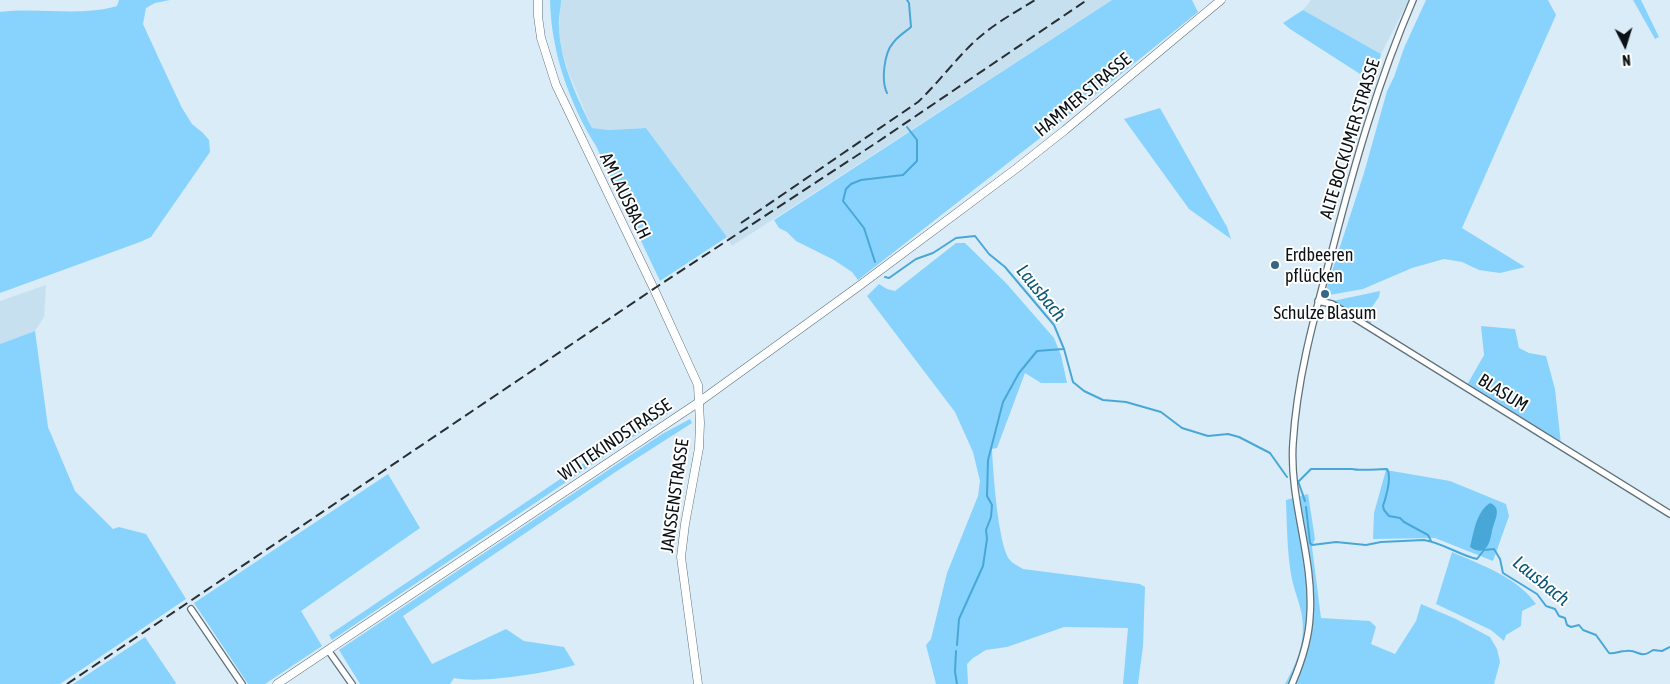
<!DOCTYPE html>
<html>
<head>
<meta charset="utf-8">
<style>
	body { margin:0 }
	#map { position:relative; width:1670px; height:684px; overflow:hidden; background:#daecf7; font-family:"Asap Condensed",sans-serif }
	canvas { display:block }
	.north { position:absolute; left:1600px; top:20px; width:50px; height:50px; -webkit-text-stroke:4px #fff; paint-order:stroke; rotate:175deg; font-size:14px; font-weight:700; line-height:20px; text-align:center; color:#0b1114 }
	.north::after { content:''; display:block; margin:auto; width:18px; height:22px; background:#0b1114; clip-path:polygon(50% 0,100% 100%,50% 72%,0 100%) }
</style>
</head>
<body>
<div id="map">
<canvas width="1670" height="684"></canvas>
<div class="north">N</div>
</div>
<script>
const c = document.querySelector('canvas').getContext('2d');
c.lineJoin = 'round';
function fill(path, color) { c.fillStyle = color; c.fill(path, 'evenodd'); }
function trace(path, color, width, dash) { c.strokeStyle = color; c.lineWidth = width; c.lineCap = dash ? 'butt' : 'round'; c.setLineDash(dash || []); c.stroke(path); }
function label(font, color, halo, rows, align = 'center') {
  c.font = font + ' "Asap Condensed",sans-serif'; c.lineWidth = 4; c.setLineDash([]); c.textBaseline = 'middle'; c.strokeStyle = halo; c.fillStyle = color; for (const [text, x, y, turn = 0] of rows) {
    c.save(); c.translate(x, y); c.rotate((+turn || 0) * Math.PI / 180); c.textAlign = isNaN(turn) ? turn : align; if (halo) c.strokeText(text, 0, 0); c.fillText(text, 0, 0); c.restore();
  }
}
fill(new Path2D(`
	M561,0H1112L732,246L727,237L646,128L609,130L592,128L568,71L561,48L559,25Z
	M1311,0H1409L1381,54L1303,10Z
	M46,285L44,317L35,331L0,344V301Z`), '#c7e0ef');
fill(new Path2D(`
	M119,0H170L155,3L146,8L143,24L159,59L182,108L192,124L203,133L209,140L210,152L151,237L140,242L0,293V12C39,7 79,17 117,6Z
	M550,0H561C561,9 558,18 559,27C560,62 577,97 592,128L609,130L646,128L727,237L660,281L596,146C569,103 551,51 550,0Z
	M1112,0H1192L1198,12L1085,103L858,280L852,272L834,260L796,241L787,232L779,228L774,220Z
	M1426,0H1548L1556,15L1462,228L1525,267L1500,273L1479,270L1462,262L1444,259L1412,268L1363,289L1324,296L1364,173L1387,91L1394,77L1404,48Z
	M1633,0H1641L1659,37L1655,39Z
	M1303,10L1381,54L1374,83L1290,29L1283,23Z
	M1160,108L1227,227L1231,239L1189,209L1124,119Z
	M956,243H965L1006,283L1054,338L1061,355L1067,383H1041L1025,373L997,448L992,449C993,470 998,546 1010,560C1013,564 1019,566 1023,569L1140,584L1145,587L1143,646L1138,684H1123L1128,628L1064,627L1007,647L986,650L973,658L967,664L968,684H936L926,645L931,639L947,573L978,496L980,481L973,452L955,412L867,296L879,284L887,289L895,291Z
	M1380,291L1379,297L1369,311L1372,328L1328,302Z
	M1481,326L1515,329L1519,348L1529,353L1546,356L1555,389L1561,444L1467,385L1484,355Z
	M35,331L48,427L75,491L113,529L119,527L146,534L186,599L60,684H0V344Z
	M667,407L670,412L332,640L329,635Z
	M690,419L692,423L617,471L403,616L432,664L506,629L524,641L564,647L575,665C546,673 480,684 454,678L450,684H360L339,650L662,434Z
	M1386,470L1450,481L1506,504L1509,516L1493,561L1435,538L1373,539L1374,513Z
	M388,474L420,528L301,611L322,646L265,684H248L194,603Z
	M1308,494L1315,539L1312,547L1321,618L1370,621L1376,627L1371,644L1395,654L1416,621L1421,604L1456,619L1490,637L1497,649L1500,662L1494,684H1285C1298,661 1307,638 1301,611C1298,598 1293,587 1291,574C1287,550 1287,525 1286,500Z
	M1452,552C1481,565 1517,577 1536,604L1522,611L1521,626L1506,635L1504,641L1491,630L1436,604Z
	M145,637L176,683L175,684H73Z`), '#88d3fd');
fill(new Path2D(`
	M1490,503C1503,508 1494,521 1492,531C1490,543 1486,558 1470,547C1474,532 1476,512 1490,503Z`), '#49a7d8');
trace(new Path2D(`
	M887,93C881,81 884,53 893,43C897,37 905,32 911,27L909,3L907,0
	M875,262L864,228L843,201L846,189L851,184L861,180L903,175L917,161V140L907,127
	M885,277L889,278L916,259L933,253L956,238L975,236L989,254L1005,267L1054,325L1064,349L1073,382L1084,391L1103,400L1126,402L1161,412L1182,428L1208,436L1228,434L1239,437L1270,453L1287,477
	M1298,481L1305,501
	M1299,481L1311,469H1352C1359,471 1378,469 1387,469C1392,477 1386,497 1383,506L1384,510L1389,516L1400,518L1404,522L1428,535L1431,541
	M1306,507L1310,543L1312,545L1336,542L1366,545L1381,542L1424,540C1443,543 1459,555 1477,559L1484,550L1494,549L1500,559L1503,573L1537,594L1546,606L1555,609L1559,616L1565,618L1567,625L1571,627L1579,625L1583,630L1596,635L1609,653C1615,654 1619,651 1626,651C1639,649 1639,660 1653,650L1662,651L1670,647
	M957,645L959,619L983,566L987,539L986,530L991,517L992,505L987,496L988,460L1003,402L1019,373L1037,351L1063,349
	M956,651L955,672L957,684`), '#49a7d8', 2);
const minor = new Path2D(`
	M1318,301L1332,304L1670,514
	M191,609L242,684
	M328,650L352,684
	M1292,684C1302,661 1309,640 1310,615C1314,557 1289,501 1293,443C1297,377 1315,314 1332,251C1354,166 1378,81 1413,0`);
const major = new Path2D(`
	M538,0V16L541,38L556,85L654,289L698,385L700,423L699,448L685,524L681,557L698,684
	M277,684L699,402L859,286L1017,168L1065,130L1221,0`);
trace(minor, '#61717a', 8);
trace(major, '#61717a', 9);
trace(minor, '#fff', 5.5);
trace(major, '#fff', 8);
trace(new Path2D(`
	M741,223L918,102C938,83 954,61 974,42C992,25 1014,13 1035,0
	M67,684L658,286L879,141L1087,0`), '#282f34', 2, [10, 5]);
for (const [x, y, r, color] of [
	[1275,265,5,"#336783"],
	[1325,294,5,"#336783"]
]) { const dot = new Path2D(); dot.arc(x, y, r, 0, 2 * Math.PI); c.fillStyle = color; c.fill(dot); trace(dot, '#fff', 2); }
label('18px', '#0b1114', '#fff', [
	["HAMMER STRASSE",1083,95,-40],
	["ALTE BOCKUMER STRASSE",1350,139,-73],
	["AM LAUSBACH",625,196,64],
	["BLASUM",1503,393,32],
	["WITTEKINDSTRASSE",615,440,-34],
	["JANSSENSTRASSE",675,496,-82]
]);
label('18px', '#0b1114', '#fff', [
	["Erdbeeren",1285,255],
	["pflücken",1285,276],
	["Schulze Blasum",1325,313,"center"]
], 'left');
label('italic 19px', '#095677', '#fff', [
	["Lausbach",1041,293,51],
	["Lausbach",1541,581,39]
]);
</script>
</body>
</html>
